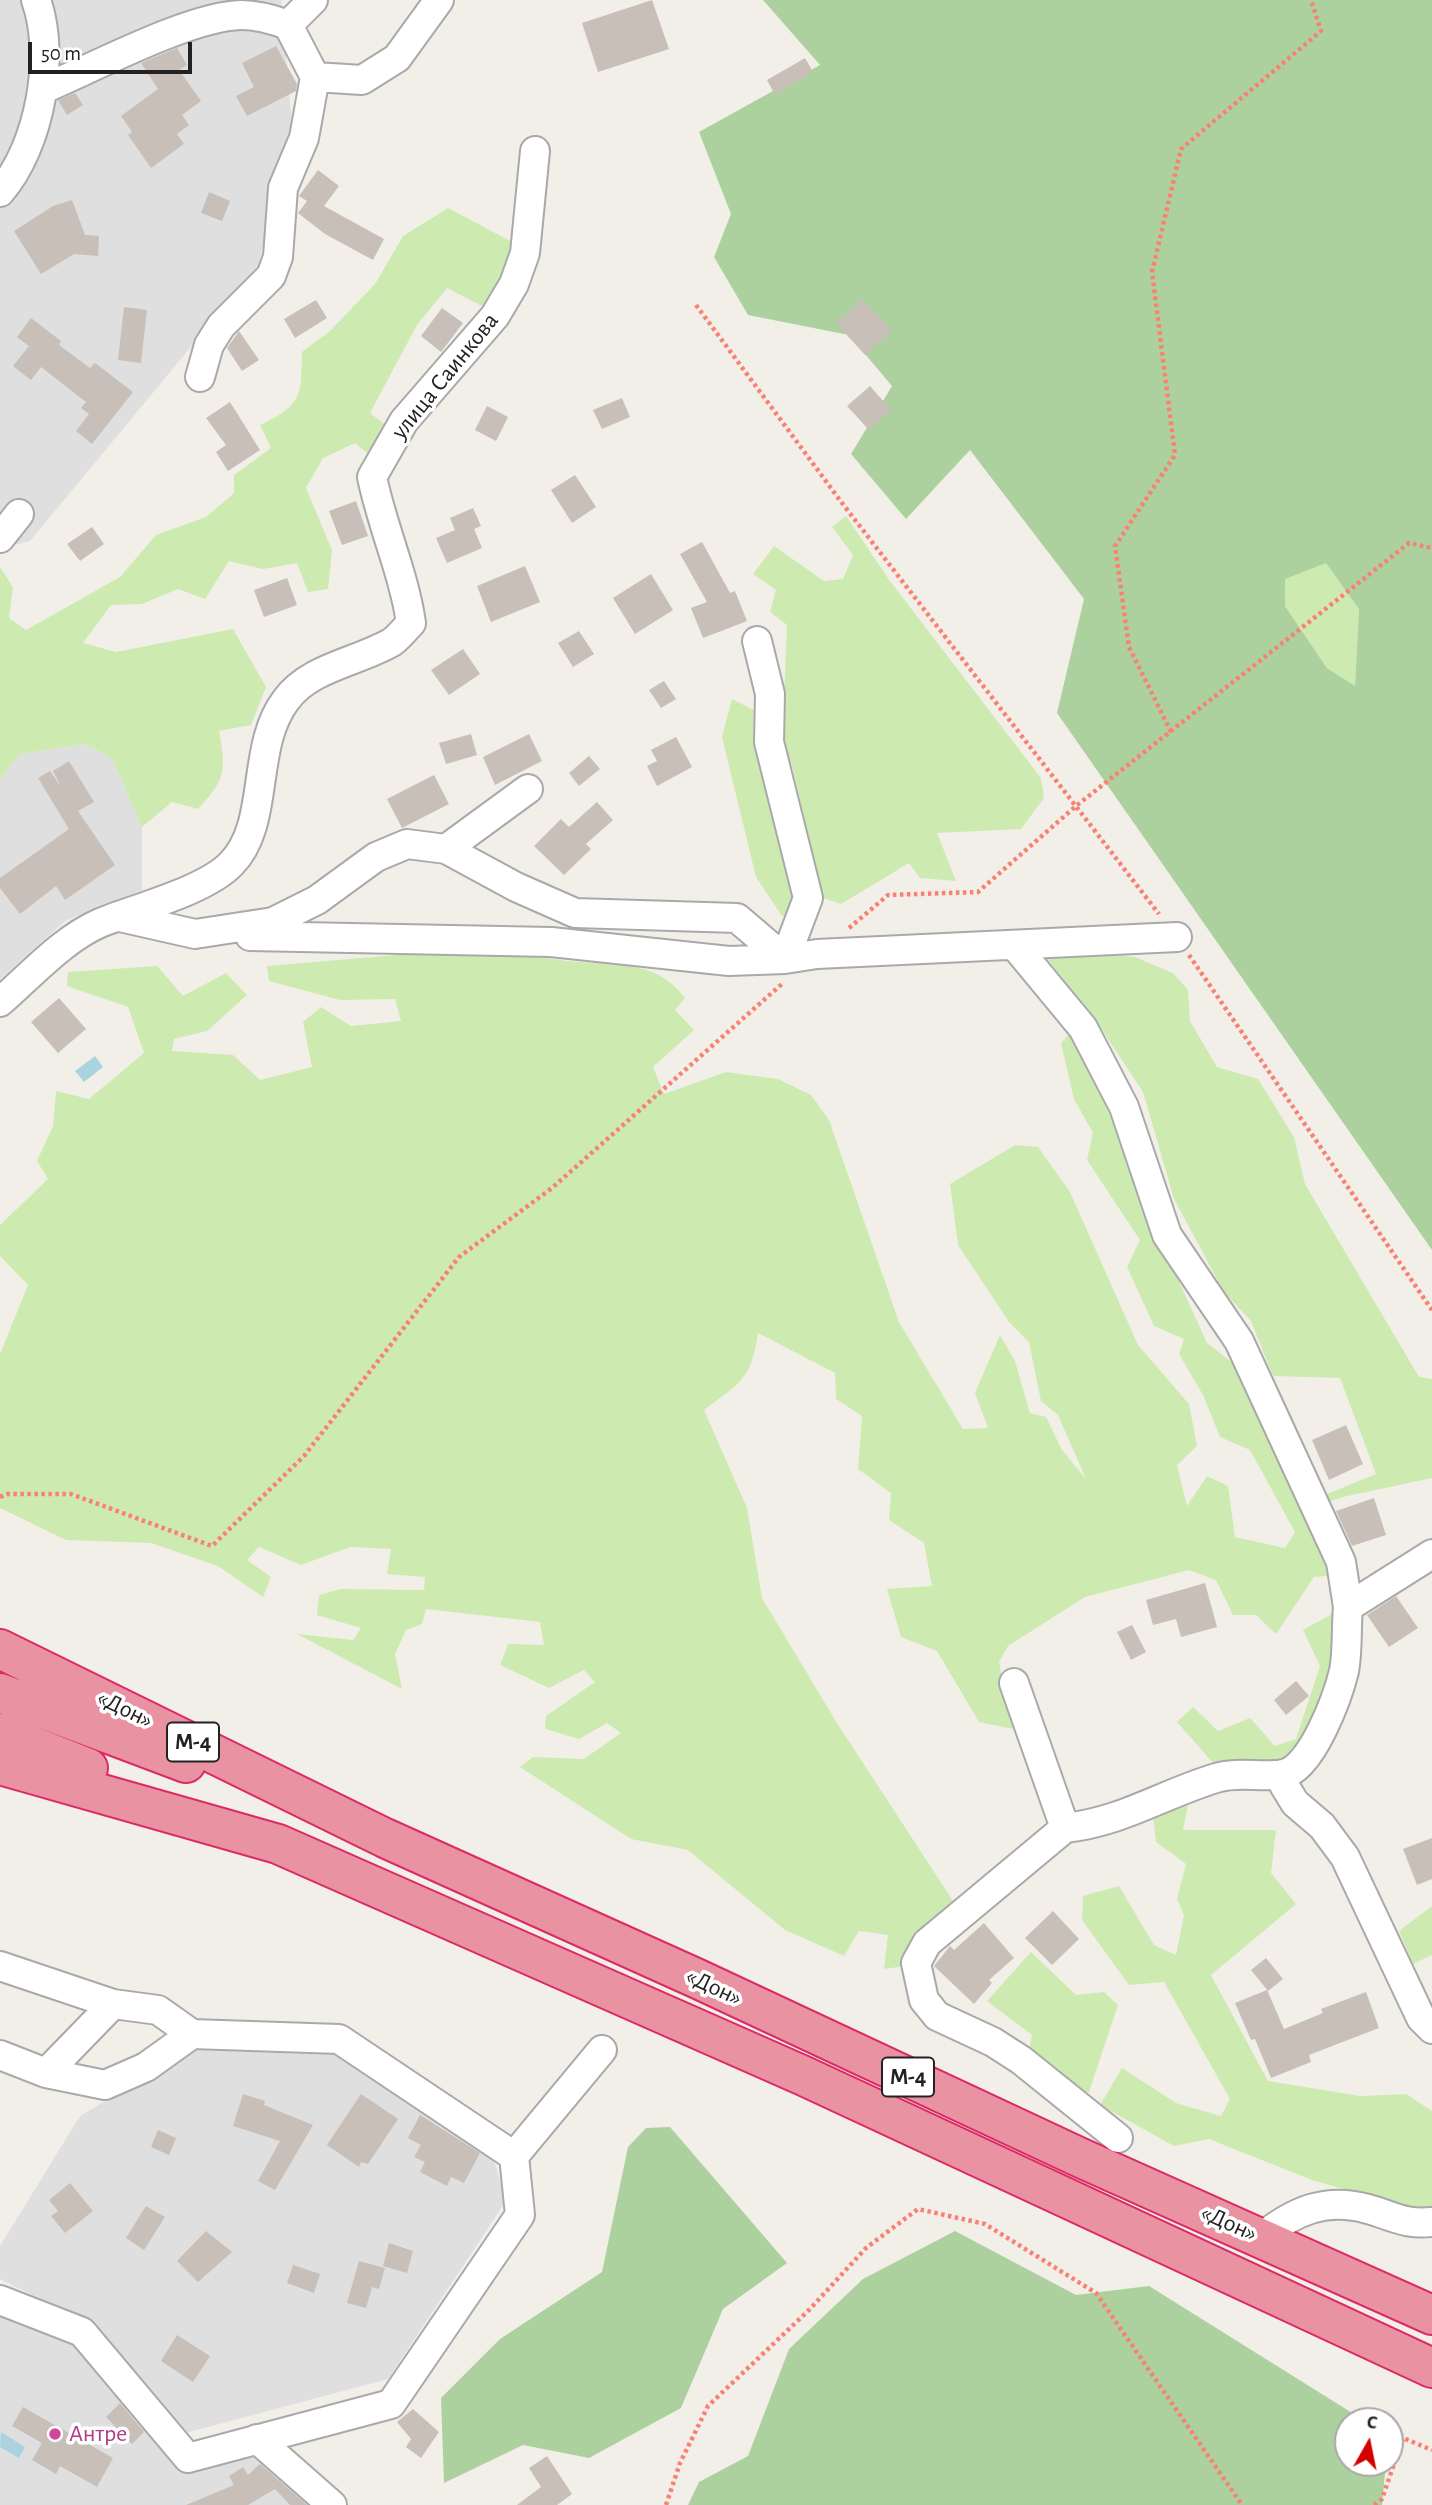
<!DOCTYPE html>
<html>
<head>
<meta charset="utf-8">
<style>
	body { margin:0 }
	#map { position:relative; width:1432px; height:2505px; overflow:hidden; background:#f2efe9; font-family:"Alegreya Sans",sans-serif }
	canvas { display:block }
	.north { position:absolute; left:1334px; top:2407px; width:70px; height:70px; box-sizing:border-box; background:#fff; border:2px solid #a7a7a7; border-radius:50%; rotate:9deg; font-size:19px; font-weight:700; line-height:28px; text-align:center; color:#222 }
	.north::after { content:''; display:block; margin:auto; width:24px; height:32px; background:#d40000; clip-path:polygon(50% 0,100% 100%,50% 72%,0 100%) }
	.scale { position:absolute; left:28px; top:42px; width:164px; height:32px; box-sizing:border-box; border:4px solid #222; border-top:0; padding-left:9px; font-size:21px; line-height:24px; white-space:nowrap; color:#222; -webkit-text-stroke:5px #fff; paint-order:stroke }
</style>
</head>
<body>
<div id="map">
<canvas width="1432" height="2505"></canvas>
<div class="north">С</div>
<div class="scale">50 m</div>
</div>
<script>
const c = document.querySelector('canvas').getContext('2d');
c.lineJoin = 'round';
function fill(path, color) { c.fillStyle = color; c.fill(path, 'evenodd'); }
function trace(path, color, width, dash) { c.strokeStyle = color; c.lineWidth = width; c.lineCap = dash ? 'butt' : 'round'; c.setLineDash(dash || []); c.stroke(path); }
function label(font, color, halo, rows, align = 'center') {
  c.font = font + ' "Alegreya Sans",sans-serif'; c.lineWidth = 7; c.setLineDash([]); c.textBaseline = 'middle'; c.strokeStyle = halo; c.fillStyle = color; for (const [text, x, y, turn = 0] of rows) {
    c.save(); c.translate(x, y); c.rotate((+turn || 0) * Math.PI / 180); c.textAlign = isNaN(turn) ? turn : align; if (halo) c.strokeText(text, 0, 0); c.fillText(text, 0, 0); c.restore();
  }
}
fill(new Path2D(`
	M0,0H281L292,124L258,266L30,541L0,549Z
	M85,744L112,758L142,827V890L65,921L0,979V779L20,754Z
	M191,2050L347,2055L490,2147L506,2201L388,2379L178,2435L94,2326L0,2279V2246L80,2116Z
	M0,2304L80,2345L185,2474L258,2446L321,2505H0Z`), '#e0dfdf');
fill(new Path2D(`
	M448,208L514,243L504,282L484,307L447,288L417,325L370,413L388,427L367,453L355,443L323,458L306,488L332,550L328,589L308,592L297,563L263,569L229,561L205,599L178,589L142,604L111,605L83,643L116,652L233,629L266,687L251,725L219,731C226,771 226,779 198,809L172,802L142,827L112,758L85,744L20,754L0,779V567L13,587L9,618L26,630L120,577L156,535L206,517L234,493V475L271,448L260,425C303,405 301,395 302,352L330,331L375,284L403,236Z
	M846,516L890,581L1041,778L1044,798L1021,829L937,833L956,881L920,878L909,863L841,904L823,898L792,765L782,744L787,625L770,612L776,590L753,574L774,546L824,581L843,579L853,555L832,527Z
	M1326,562L1359,609L1355,687L1327,668L1285,606V579Z
	M732,699L763,715L801,888L794,915L782,916L756,877L722,737Z
	M492,947C517,952 542,958 567,961C611,966 656,958 685,998L675,1010L694,1030L653,1067L664,1094L726,1072L778,1079L811,1095L829,1120L899,1322L963,1429L988,1428L975,1393L1000,1335L1015,1361L1030,1413L1046,1417L1062,1450L1086,1479L1058,1415L1041,1401L1029,1342L1009,1322L958,1245L950,1184L1015,1145L1038,1147L1070,1192L1138,1345L1189,1404L1197,1446L1177,1465L1187,1506L1207,1476L1228,1486L1235,1537L1285,1548L1295,1532L1250,1450L1220,1437L1203,1395L1179,1354L1184,1339L1154,1326L1127,1267L1140,1240L1087,1160L1093,1133L1074,1099L1061,1043L1069,1034L1083,1048L1162,1244L1207,1343L1247,1374L1303,1504L1376,1474L1340,1378L1273,1376L1251,1321L1224,1292L1174,1199L1143,1092L1089,1010L1048,960L1076,950L1135,957L1173,973L1188,990L1190,1021L1217,1067L1258,1079L1294,1137L1305,1184L1419,1377L1432,1379V1478L1343,1497L1307,1509L1338,1575L1314,1577L1276,1634L1256,1615H1233L1216,1580L1189,1570L1085,1597L1008,1646L999,1662L1013,1729L979,1722L937,1651L901,1637L887,1589L932,1586L924,1543L889,1520L891,1493L858,1469L862,1416L836,1399L835,1373L758,1333C751,1380 740,1383 704,1410L747,1508L762,1598L835,1720L955,1904L906,1966L884,1969L888,1935L859,1931L844,1956L785,1930L688,1850L631,1839L520,1767L533,1757L584,1759L621,1733L607,1723L579,1739L545,1729L546,1716L595,1682L584,1670L549,1688L500,1665L508,1644L544,1645L540,1622L426,1609L422,1624L406,1630L395,1654L402,1689L297,1634L353,1640L361,1628L317,1615L319,1595L341,1589L424,1590L425,1577L387,1574L391,1549L350,1547L301,1565L259,1547L247,1560L271,1577L263,1597L218,1566L151,1543L66,1540L0,1508V1354L28,1285L0,1256V1225L48,1179L37,1161L53,1126L56,1091L89,1099L144,1053L128,1007L67,986L68,972L157,966L183,996L226,973L247,995L207,1031L174,1039L172,1051L233,1055L260,1080L312,1067L303,1022L321,1007L351,1026L401,1021L395,999L340,1000L269,981L267,966Z
	M1341,1609L1336,1668L1303,1750L1276,1767L1214,1764L1177,1722L1193,1707L1218,1731L1250,1718L1275,1746L1296,1739L1320,1666L1303,1630Z
	M1191,1789L1183,1830H1276L1271,1873L1296,1904L1211,1975L1268,2081L1360,2096L1406,2094L1432,2111V2210L1425,2212L1312,2180L1209,2139L1174,2146L1100,2105L1122,2068L1176,2103L1221,2116L1230,2099L1164,1982L1129,1985L1082,1920L1083,1896L1119,1886L1154,1945L1176,1955L1184,1915L1177,1899L1186,1864L1156,1842L1153,1815Z
	M1432,1906V1955L1413,1964L1399,1931Z
	M1031,1952L1076,1995L1104,1992L1118,2005L1089,2092L1075,2095L1028,2055L1032,2035L987,2001Z`), '#cdebb0');
fill(new Path2D(`
	M763,0H1432V1250L1057,713L1084,599L970,450L906,519L851,454L892,386L849,335L748,315L714,257L731,214L699,132L820,65ZM1326,563L1359,609L1355,686L1327,668L1285,606V579Z
	M670,2127L787,2263L723,2309L681,2408L589,2458L523,2445L444,2483L441,2398L500,2339L602,2272L628,2147L646,2128Z
	M955,2231L1076,2295L1149,2286L1365,2421H1348V2463H1386L1382,2505H688L699,2482L748,2456L789,2349L863,2279Z`), '#add19e');
fill(new Path2D(`
	M95,1056L103,1067L84,1082L75,1071Z
	M1,2432L25,2447L19,2458L0,2447Z`), '#aad3df');
fill(new Path2D(`
	M652,0L669,49L598,72L582,23Z
	M276,46L297,84L296,91L247,116L236,96L254,87L242,63Z
	M177,48L187,65L179,70L201,101L182,115L189,125L177,134L184,144L151,168L128,135L132,132L121,116L158,89L141,63Z
	M805,58L813,72L775,95L767,80Z
	M75,93L83,105L67,115L58,100Z
	M318,170L339,186L324,206L384,239L373,260L325,234L298,213L307,201L299,196Z
	M209,192L230,201L222,221L201,213Z
	M72,200L85,235L99,236L98,256L74,254L41,274L14,231L53,206Z
	M863,299L892,331L865,355L836,323Z
	M316,300L327,318L295,338L284,319Z
	M124,307L147,310L141,363L118,360Z
	M442,308L463,323L441,352L421,336Z
	M31,318L61,341L59,345L90,368L95,363L133,392L92,444L76,431L89,414L81,408L86,402L41,367L31,380L13,366L29,346L17,337Z
	M239,331L259,360L242,371L227,348Z
	M870,386L891,410L869,430L847,406Z
	M622,398L630,417L602,429L593,410Z
	M230,402L260,450L228,471L216,452L226,445L206,418Z
	M487,406L508,417L496,441L475,430Z
	M575,475L596,507L572,523L551,490Z
	M356,501L368,536L342,545L329,511Z
	M473,508L481,526L474,529L482,548L447,563L436,538L455,530L450,518Z
	M92,527L104,544L80,561L67,544Z
	M702,542L730,593L735,591L747,621L703,638L691,608L707,602L680,554Z
	M525,566L540,602L491,622L477,586Z
	M651,574L673,610L635,634L613,598Z
	M287,578L297,605L264,617L254,590Z
	M579,631L594,654L573,667L558,643Z
	M463,649L480,674L449,695L431,670Z
	M664,681L676,699L661,708L649,690Z
	M471,734L477,755L446,764L439,743Z
	M529,734L542,761L495,785L483,757Z
	M676,737L692,767L657,786L647,766L657,761L651,750Z
	M589,756L600,769L579,786L569,773Z
	M69,761L94,802L78,811L115,865L65,900L56,886L20,914L0,888V878L69,829L38,778L50,771L61,787L53,771Z
	M434,775L449,804L402,828L387,799Z
	M597,802L613,820L586,844L591,849L564,875L534,846L561,819L569,827Z
	M59,998L86,1029L58,1053L31,1022Z
	M1346,1425L1363,1464L1329,1480L1312,1440Z
	M1374,1498L1386,1535L1352,1546L1336,1511Z
	M1205,1583L1217,1627L1181,1637L1176,1619L1153,1625L1146,1600Z
	M1396,1596L1418,1628L1389,1647L1367,1615Z
	M1132,1625L1146,1652L1131,1660L1117,1632Z
	M1296,1681L1309,1696L1286,1715L1274,1700Z
	M1432,1838V1879L1417,1885L1403,1849Z
	M1053,1911L1079,1939L1052,1965L1025,1938Z
	M984,1923L1014,1958L989,1980L992,1983L974,2004L934,1966L950,1946L954,1950Z
	M1266,1958L1283,1979L1268,1991L1251,1970Z
	M1267,1990L1284,2029L1323,2013L1321,2009L1366,1992L1379,2028L1309,2055L1311,2062L1271,2078L1255,2039L1251,2040L1235,2003Z
	M243,2094L265,2101L264,2105L313,2125L275,2190L258,2181L280,2141L233,2126Z
	M361,2094L398,2119L368,2164L361,2162L359,2167L327,2145Z
	M420,2115L480,2153L464,2183L451,2177L447,2186L420,2172L425,2162L414,2157L421,2145L408,2138Z
	M158,2130L176,2138L169,2155L151,2147Z
	M70,2183L93,2211L65,2233L51,2216L58,2211L49,2200Z
	M146,2206L165,2217L144,2250L126,2238Z
	M206,2231L232,2252L198,2282L177,2261Z
	M389,2243L413,2251L407,2273L383,2266Z
	M359,2261L385,2268L379,2289L372,2287L366,2308L347,2303Z
	M293,2265L320,2274L314,2293L287,2283Z
	M177,2335L210,2356L193,2382L161,2361Z
	M120,2403L144,2432L132,2444L106,2417Z
	M23,2407L113,2458L97,2487L60,2466L56,2474L32,2460L42,2443L12,2426Z
	M413,2409L439,2432L421,2458L406,2447L411,2439L397,2422Z
	M547,2456L572,2494L557,2505H517L541,2487L529,2468Z
	M260,2464L307,2505H290L275,2489L248,2505H186L234,2485L229,2476L243,2467L248,2475Z`), '#c7bfb8');
const minor = new Path2D(`
	M288,25L313,0
	M315,77L362,80L397,58L439,0
	M43,89C93,68 190,16 241,15C258,15 272,19 288,25L315,77L304,138L283,188L278,257L271,276L221,326L209,345L200,377
	M0,192C40,146 56,56 36,0
	M0,538L19,514
	M446,849L528,789
	M120,917L195,934L273,922L317,900L376,857L407,844L446,849L516,887L575,913L737,918L785,959L817,954L1177,937
	M250,936L551,942L729,961L785,959L808,898L769,742L770,694L757,641
	M1016,947L1083,1028L1124,1107L1167,1235L1239,1341L1341,1562L1348,1607
	M0,1002C30,976 63,939 100,923C136,908 205,891 231,864C271,824 250,747 286,700C310,667 358,662 392,642C399,637 405,629 411,623C404,574 382,526 372,477L404,421L495,316L514,284L525,253L535,151
	M1014,1683L1065,1828L927,1943L916,1963L924,2000L937,2016L993,2042L1021,2060L1118,2138
	M1283,1774L1284,1785L1295,1803L1322,1826L1345,1857L1421,2018L1432,2029
	M1065,1828C1122,1822 1163,1794 1216,1778C1238,1771 1262,1778 1284,1774C1312,1768 1338,1696 1344,1671C1348,1651 1346,1628 1348,1607L1432,1554
	M0,1966L113,2004L158,2010L192,2034L339,2039L514,2156
	M0,2055L46,2073L113,2004
	M46,2073L105,2085L146,2067L192,2034
	M1262,2237C1294,2211 1326,2197 1368,2209C1393,2216 1405,2225 1432,2222
	M0,2300L82,2332L188,2458L391,2404L520,2215L514,2156L602,2050
	M257,2439L332,2505`);
const highway = new Path2D(`
	M0,1649L385,1838L698,1979L1081,2158L1432,2315
	M0,1693L186,1763
	M0,1733L88,1768
	M0,1765L278,1844L804,2076L1432,2368`);
trace(minor, '#a9a9a9', 32);
trace(highway, '#dc2a67', 42);
trace(new Path2D(`
	M696,305L842,503L1159,914
	M1171,732L1129,647L1115,546L1175,455L1152,272L1181,149L1321,31L1311,0
	M849,928L888,895L978,892L1076,806L1409,543L1432,548
	M1189,955L1432,1310
	M0,1497L7,1494H71L212,1546L304,1456L459,1257L552,1188L783,983
	M666,2505L680,2463L708,2406L809,2310L866,2248L918,2209L985,2224L1096,2293L1242,2505
	M1374,2505L1382,2499L1403,2438L1432,2450`), '#fa8072', 4.5, [3.5, 3.5]);
trace(minor, '#fff', 28);
trace(highway, '#e892a2', 38);
for (const [x, y, r, color] of [
	[55,2434,7,"#d1479c"]
]) { const dot = new Path2D(); dot.arc(x, y, r, 0, 2 * Math.PI); c.fillStyle = color; c.fill(dot); trace(dot, '#fff', 2.5); }
for (const [x, y, w] of [
	[193,1742,52],
	[908,2077,52]
]) { const box = new Path2D(); box.roundRect(x - w / 2, y - 19.5, w, 39, 5); c.fillStyle = '#fff'; c.fill(box); trace(box, '#222', 2); }
label('bold 23px', '#222', null, [
	["М-4",193,1742],
	["М-4",908,2077]
]);
label('24px', '#222', '#fff', [
	["улица Саинкова",445,376,-51],
	["«Дон»",125,1709,26],
	["«Дон»",714,1987,25],
	["«Дон»",1229,2223,24]
]);
label('24px', '#b23c85', '#fff', [
	["Антре",69,2434]
], 'left');
</script>
</body>
</html>
